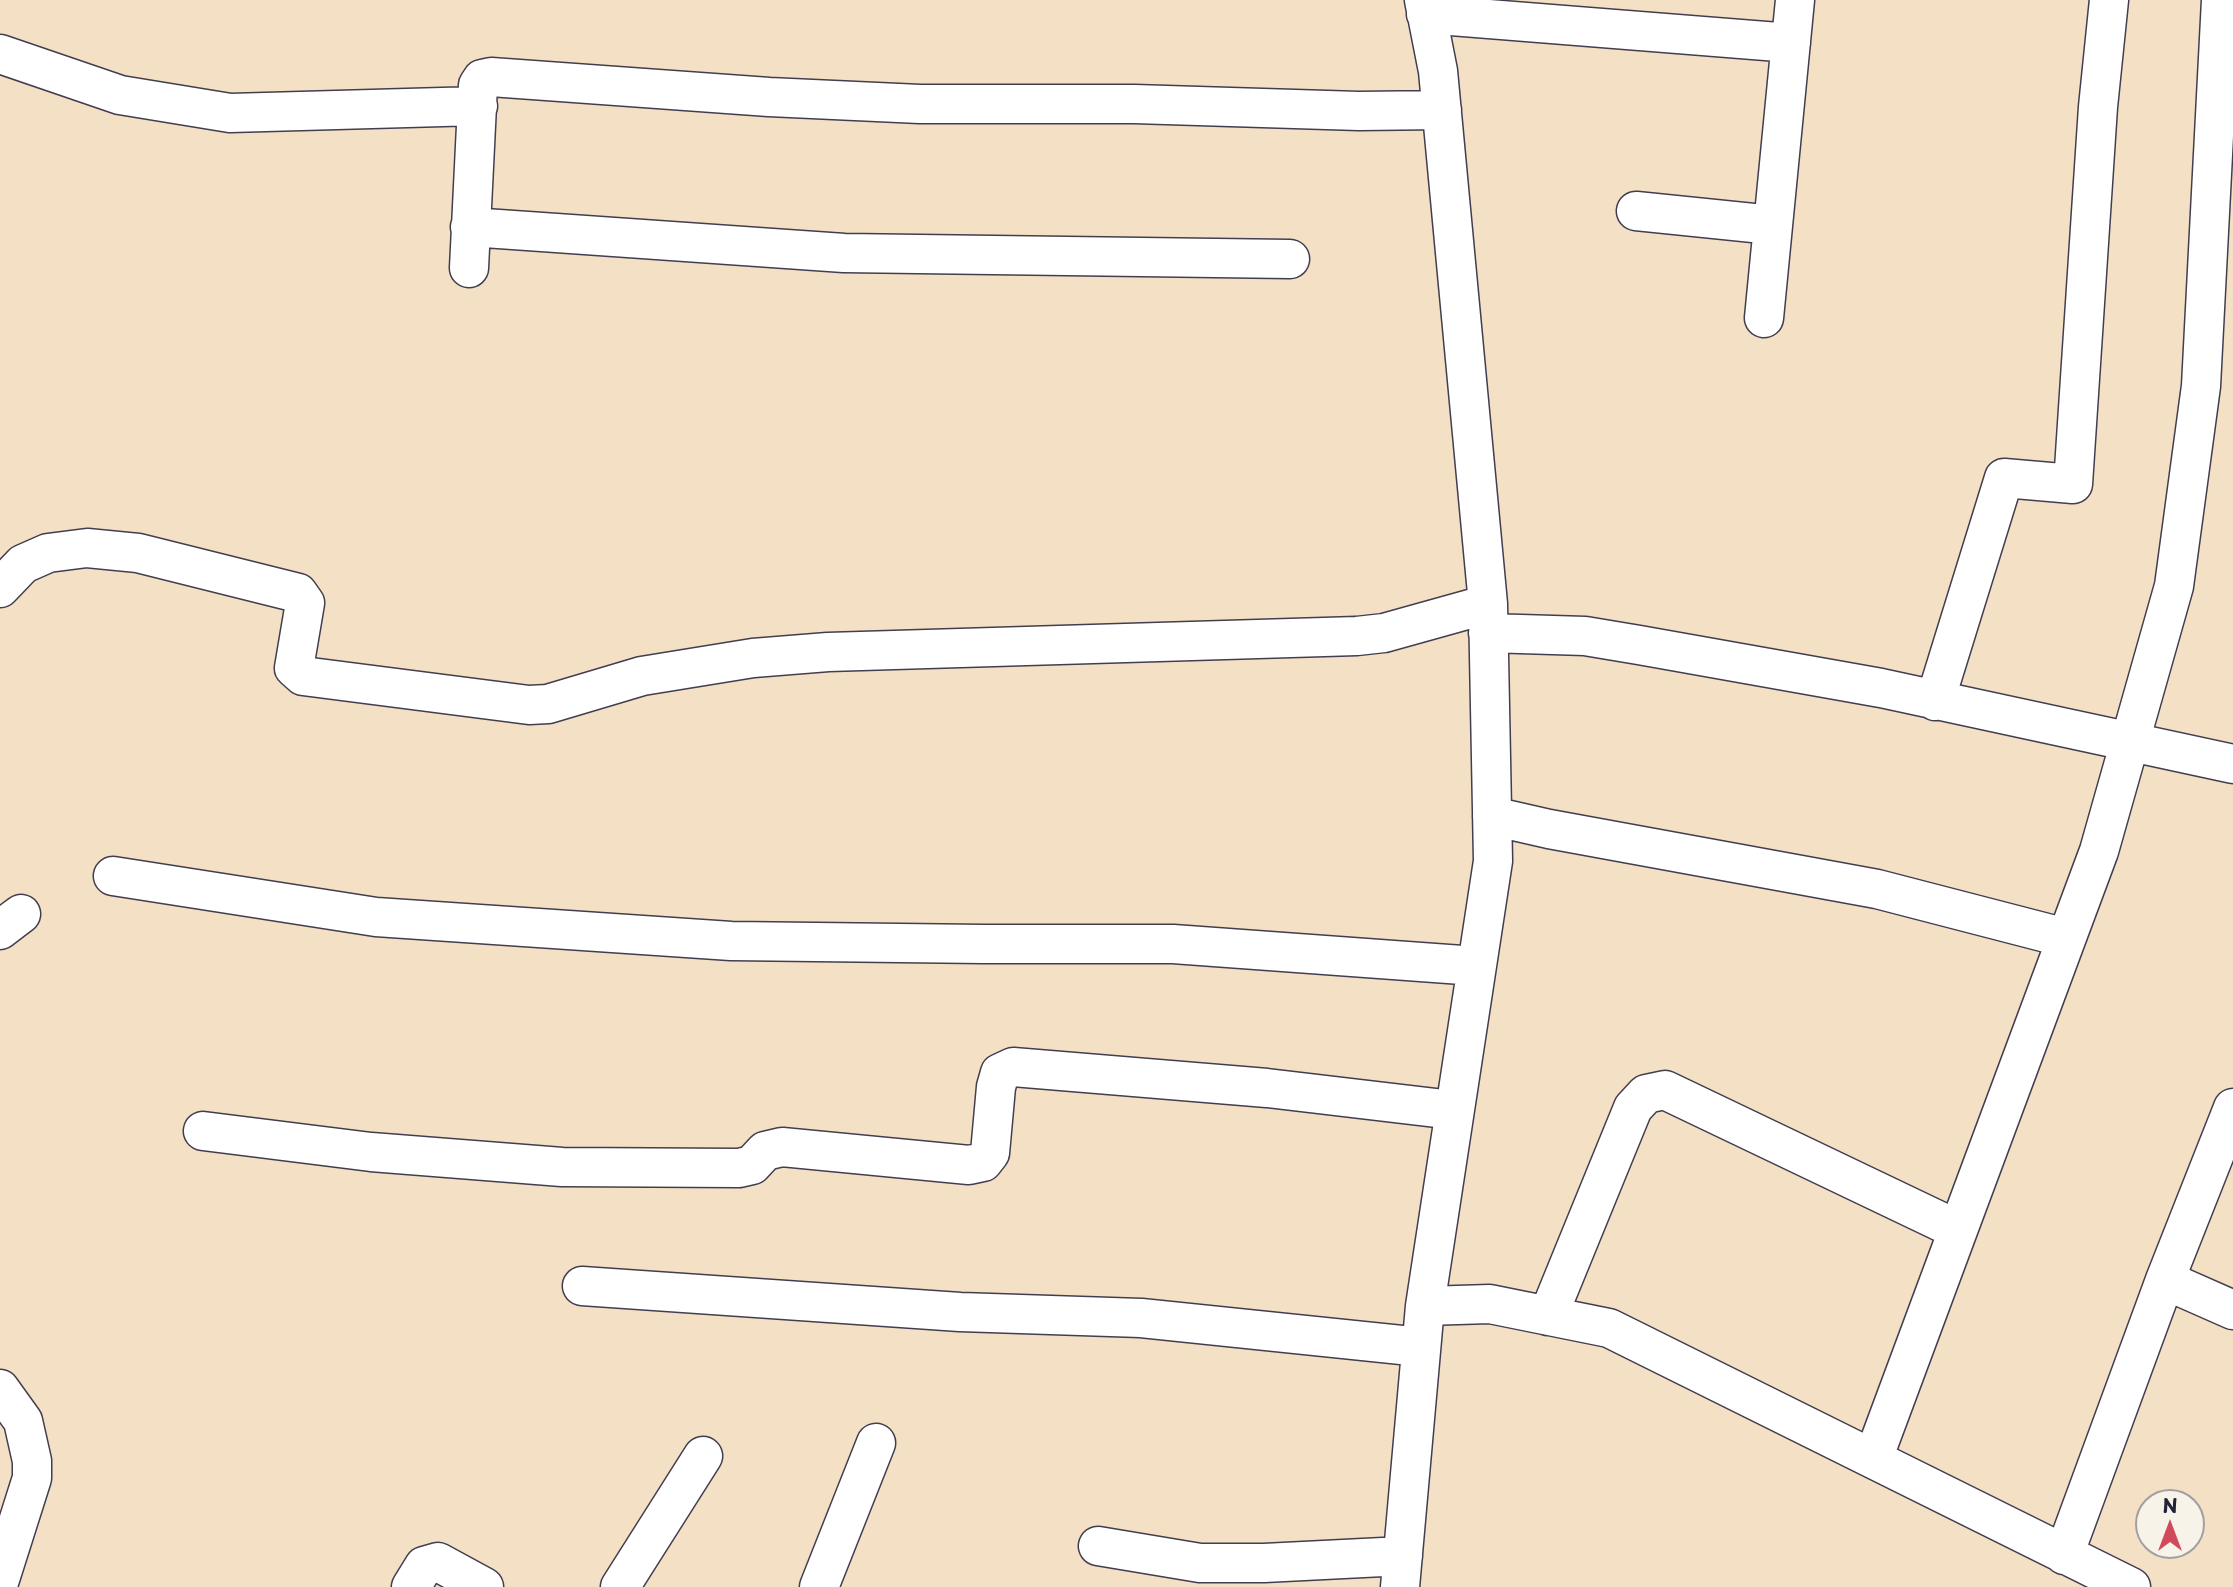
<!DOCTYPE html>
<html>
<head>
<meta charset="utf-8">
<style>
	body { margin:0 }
	#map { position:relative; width:2233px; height:1587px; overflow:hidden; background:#f4e0c4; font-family:"Playpen Sans",sans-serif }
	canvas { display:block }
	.north { position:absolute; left:2135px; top:1489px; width:70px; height:70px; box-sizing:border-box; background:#f7f3e8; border:2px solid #a29fa3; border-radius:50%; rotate:0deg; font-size:19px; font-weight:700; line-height:28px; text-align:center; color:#22223b }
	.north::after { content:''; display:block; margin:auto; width:24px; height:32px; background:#d1495b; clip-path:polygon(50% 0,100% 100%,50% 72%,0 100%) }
</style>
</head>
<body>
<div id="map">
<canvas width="2233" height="1587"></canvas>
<div class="north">N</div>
</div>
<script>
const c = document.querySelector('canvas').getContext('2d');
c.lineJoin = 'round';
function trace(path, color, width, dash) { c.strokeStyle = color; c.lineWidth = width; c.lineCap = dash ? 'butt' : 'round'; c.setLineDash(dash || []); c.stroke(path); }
const street = new Path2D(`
	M1426,14L1791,43
	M0,54L120,95L230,113L478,106
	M1636,211L1773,225
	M470,227L844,253L1290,259
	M469,268L478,85L482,79L491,77L769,97L920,104H1134L1359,111L1442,110
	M1764,318L1795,0
	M0,588L23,564L48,553L87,548L138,553L298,593L305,603L294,668L303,676L529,705L548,704L642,676L753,658L828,652L1357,636L1384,633L1488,604
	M1488,633L1585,636L1639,645L1881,688L2233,764
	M1935,701L2004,478L2073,484L2098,107L2109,0
	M1492,816L1549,829L1877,889L2066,938
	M113,876L376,917L731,941L984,944H1173L1476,966
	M0,930L21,914
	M203,1131L371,1152L562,1167L739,1168L752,1165L765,1151L782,1147L969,1165L983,1162L990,1153L996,1087L1000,1073L1013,1067L1267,1088L1453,1110
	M2165,1280L2233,1108
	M582,1286L960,1312L1141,1318L1421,1347
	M1425,1306L1490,1304L1609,1328L2131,1587
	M1548,1316L1633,1108L1646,1094L1665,1090L1958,1230
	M0,1389L23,1421L32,1461V1478L0,1579
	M1873,1459L2099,851L2174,586L2201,386L2221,0
	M1098,1546L1200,1563H1264L1403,1556
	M2064,1555L2165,1280L2233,1310
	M411,1587L424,1566L438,1562L484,1587
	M620,1587L703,1456
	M819,1587L876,1443
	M1400,1587L1425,1306L1493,861L1488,604L1438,71L1424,0`);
trace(street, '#423e50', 41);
trace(street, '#fff', 38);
</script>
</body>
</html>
